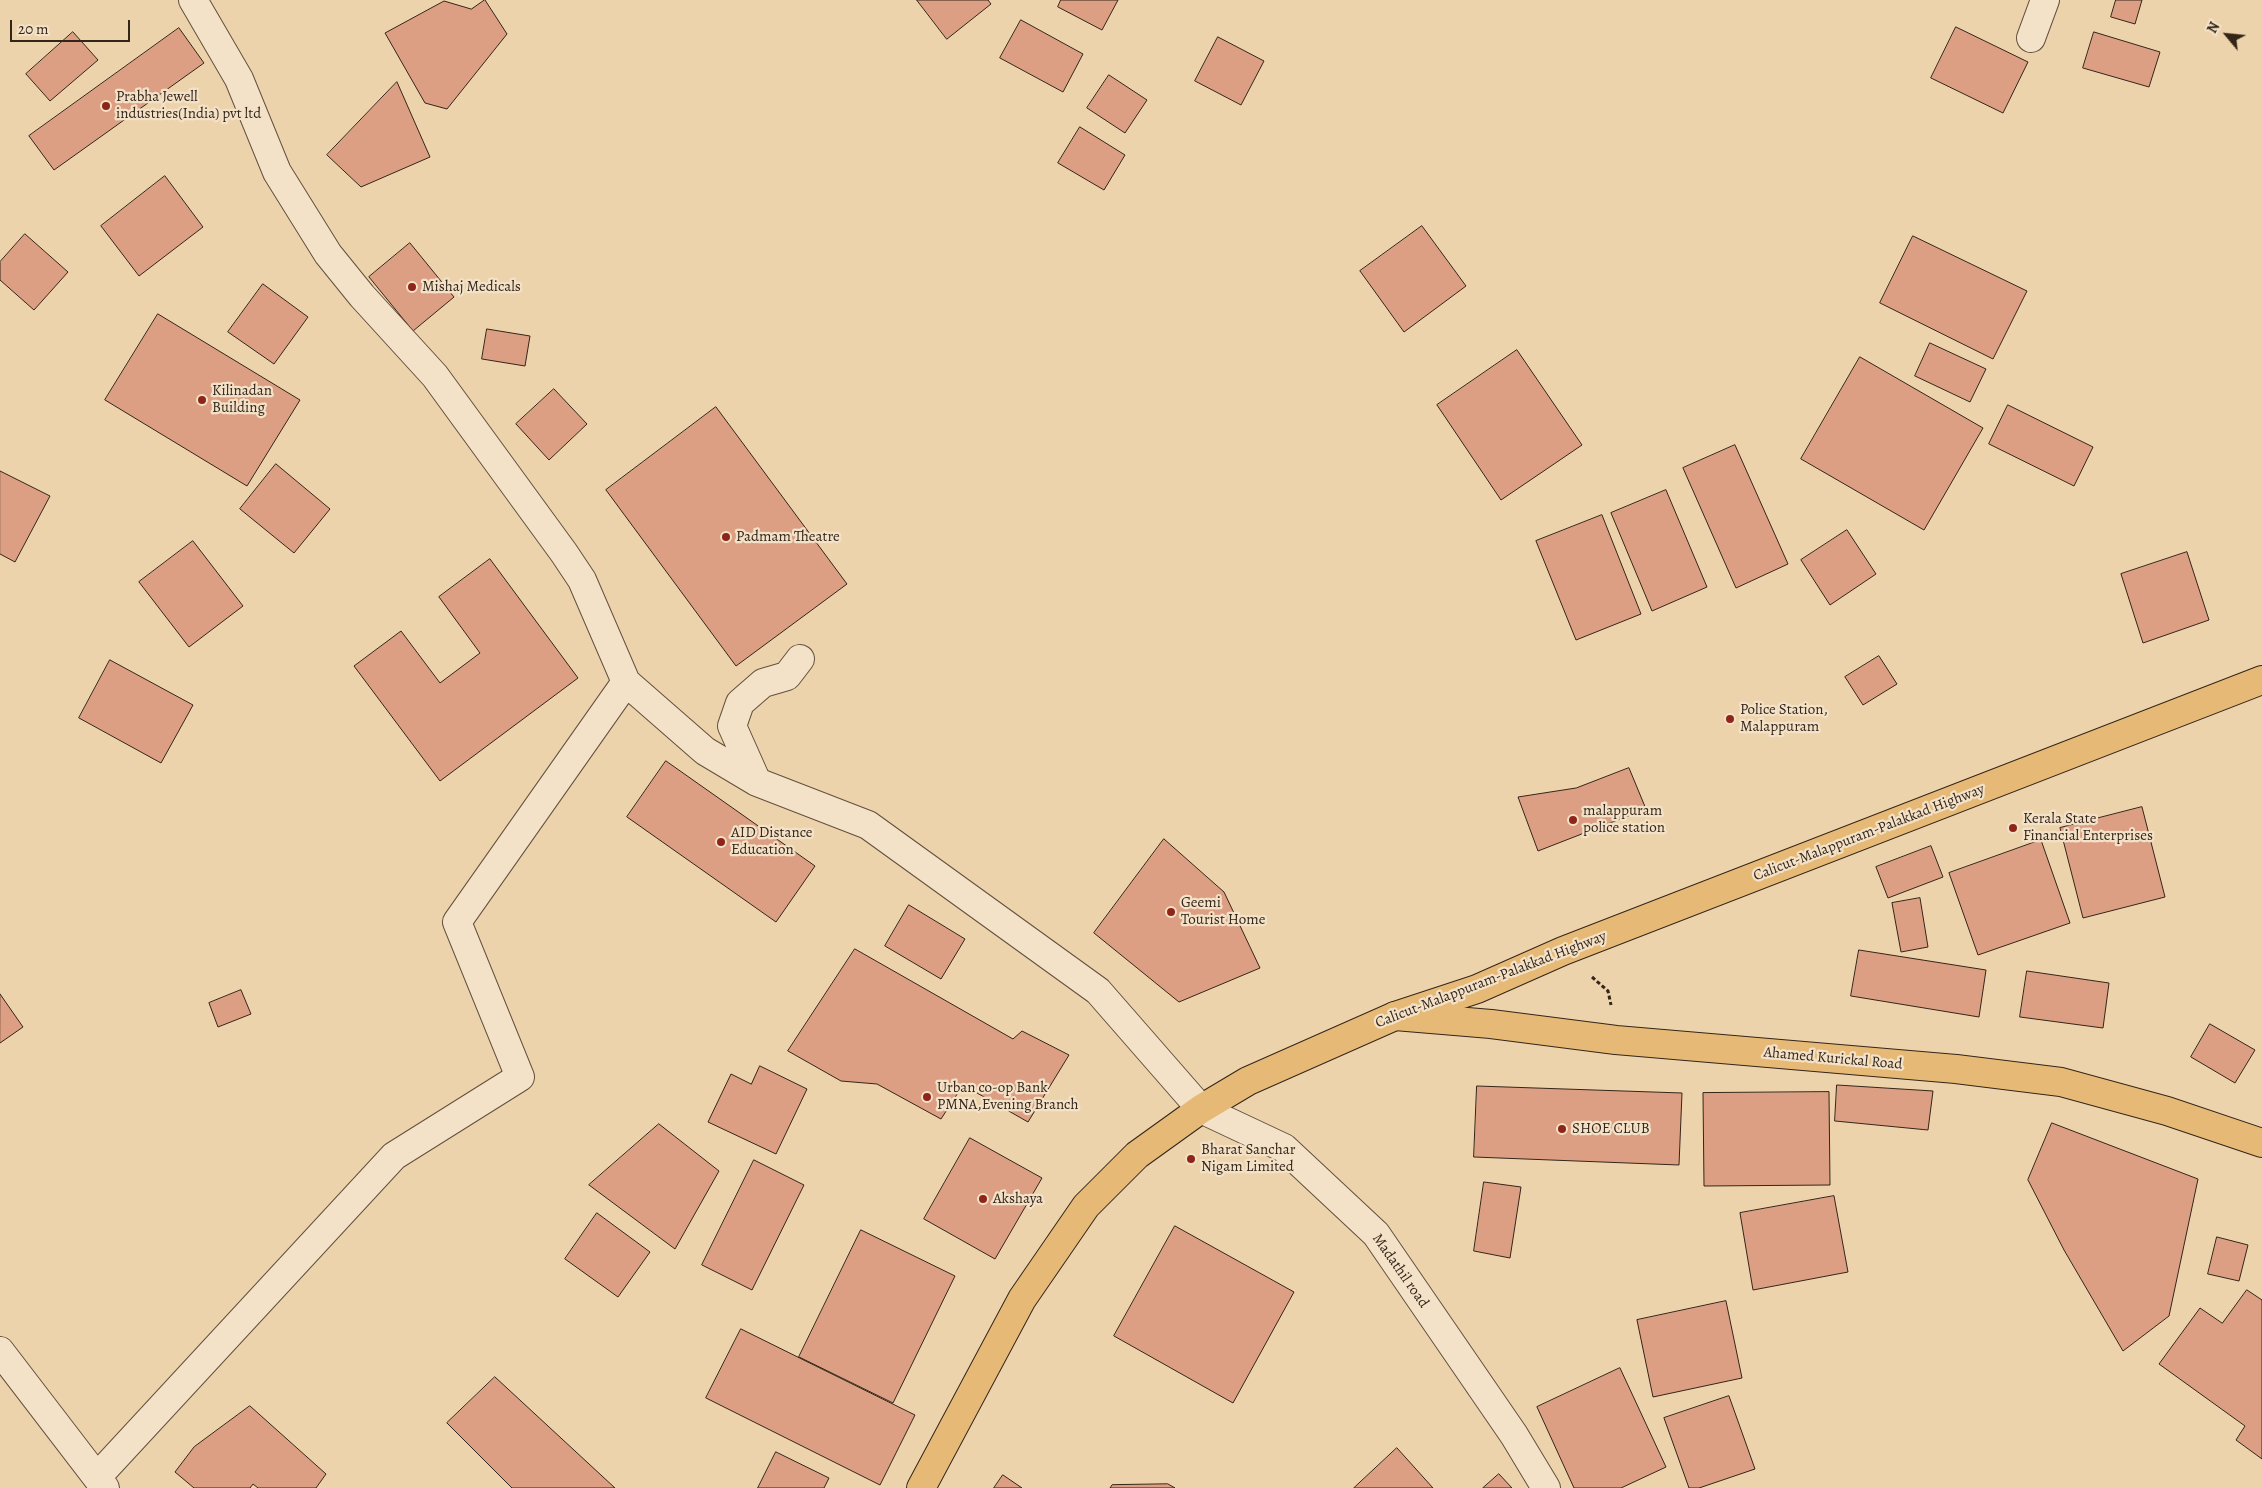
<!DOCTYPE html>
<html>
<head>
<meta charset="utf-8">
<style>
	body { margin:0 }
	#map { position:relative; width:2262px; height:1488px; overflow:hidden; background:#edd3ab; font-family:Alegreya,serif }
	canvas { display:block }
	.north { position:absolute; left:2202px; top:10px; width:50px; height:50px; -webkit-text-stroke:4px #f3e2c8; paint-order:stroke; rotate:298deg; font-size:14px; font-weight:700; line-height:20px; text-align:center; color:#342519 }
	.north::after { content:''; display:block; margin:auto; width:18px; height:22px; background:#342519; clip-path:polygon(50% 0,100% 100%,50% 72%,0 100%) }
	.scale { position:absolute; left:10px; top:20px; width:120px; height:22px; box-sizing:border-box; border:2px solid #342519; border-top:0; padding-left:6px; font-size:15px; line-height:18px; white-space:nowrap; color:#342519; -webkit-text-stroke:4px #f3e2c8; paint-order:stroke }
</style>
</head>
<body>
<div id="map">
<canvas width="2262" height="1488"></canvas>
<div class="north">N</div>
<div class="scale">20 m</div>
</div>
<script>
const c = document.querySelector('canvas').getContext('2d');
c.lineJoin = 'round';
function fill(path, color) { c.fillStyle = color; c.fill(path, 'evenodd'); }
function trace(path, color, width, dash) { c.strokeStyle = color; c.lineWidth = width; c.lineCap = dash ? 'butt' : 'round'; c.setLineDash(dash || []); c.stroke(path); }
function label(font, color, halo, rows, align = 'center') {
  c.font = font + ' Alegreya,serif'; c.lineWidth = 4.5; c.setLineDash([]); c.textBaseline = 'middle'; c.strokeStyle = halo; c.fillStyle = color; for (const [text, x, y, turn = 0] of rows) {
    c.save(); c.translate(x, y); c.rotate((+turn || 0) * Math.PI / 180); c.textAlign = isNaN(turn) ? turn : align; if (halo) c.strokeText(text, 0, 0); c.fillText(text, 0, 0); c.restore();
  }
}
const building = new Path2D(`
	M485,0L507,34L447,109L425,103L385,33L444,1L471,9Z
	M917,0H988L991,4L947,39Z
	M1061,0H1118L1102,30L1058,7Z
	M2116,0H2142L2135,24L2111,17Z
	M1021,20L1083,54L1063,92L1000,58Z
	M1956,27L2028,62L2003,113L1931,78Z
	M179,28L204,63L54,170L29,136Z
	M73,32L98,60L50,101L26,74Z
	M2094,32L2160,52L2149,87L2083,68Z
	M1218,37L1264,61L1241,105L1195,81Z
	M1109,75L1147,100L1125,133L1087,108Z
	M397,82L430,157L361,187L327,155Z
	M1080,127L1125,155L1104,190L1058,163Z
	M165,176L203,227L139,276L101,226Z
	M1422,226L1466,286L1404,332L1360,271Z
	M25,234L68,272L34,310L0,280V262Z
	M1913,236L2027,291L1993,359L1880,303Z
	M410,243L454,297L413,331L369,277Z
	M263,284L308,317L274,364L228,332Z
	M158,314L300,400L247,486L105,400Z
	M487,329L530,336L525,366L482,359Z
	M1930,343L1986,369L1970,402L1915,376Z
	M1517,350L1582,445L1501,500L1437,405Z
	M1860,357L1983,428L1924,530L1801,459Z
	M554,389L587,424L549,460L516,424Z
	M2008,405L2093,447L2074,486L1989,444Z
	M716,407L847,584L736,666L606,490Z
	M1735,445L1788,564L1736,588L1683,468Z
	M276,464L330,509L294,553L240,509Z
	M0,471L50,496L15,562L0,554Z
	M1666,490L1707,587L1652,611L1611,513Z
	M1602,515L1641,614L1576,640L1536,541Z
	M1847,530L1876,574L1830,605L1801,560Z
	M193,541L243,606L189,647L139,582Z
	M2187,552L2209,620L2143,643L2121,574Z
	M490,559L578,678L440,781L354,666L401,631L440,683L480,653L439,597Z
	M1879,656L1897,684L1863,705L1845,677Z
	M110,660L193,705L161,763L79,718Z
	M666,761L815,866L776,922L627,817Z
	M1629,768L1646,809L1538,851L1518,797L1576,788Z
	M2142,807L2165,897L2083,918L2060,828Z
	M1164,839L1224,892L1260,968L1179,1002L1094,933Z
	M2041,840L2070,923L1978,955L1949,873Z
	M1931,846L1943,877L1888,898L1876,867Z
	M1920,898L1928,947L1901,952L1892,903Z
	M909,905L965,939L941,979L885,946Z
	M855,949L1013,1039L1022,1031L1069,1055L1028,1122L963,1085L941,1119L877,1084L841,1081L788,1051Z
	M1859,950L1986,970L1979,1017L1851,996Z
	M2027,971L2109,983L2103,1028L2020,1017Z
	M241,990L251,1014L218,1027L209,1003Z
	M0,994L23,1027L0,1043Z
	M2210,1024L2255,1050L2235,1083L2191,1057Z
	M760,1066L807,1089L776,1154L708,1122L731,1074L751,1084Z
	M1837,1085L1933,1091L1928,1130L1835,1121Z
	M1477,1086L1682,1093L1679,1165L1474,1157Z
	M1829,1092L1830,1185L1704,1186L1703,1093Z
	M2052,1123L2198,1179L2169,1316L2123,1351L2064,1250L2028,1180Z
	M659,1124L719,1171L675,1249L589,1185Z
	M970,1138L1042,1178L995,1259L924,1219Z
	M754,1160L804,1185L752,1290L702,1265Z
	M1484,1182L1521,1187L1510,1258L1474,1251Z
	M1834,1196L1848,1272L1753,1290L1740,1213Z
	M597,1213L650,1252L618,1297L565,1259Z
	M1175,1226L1294,1292L1233,1403L1114,1336Z
	M861,1230L955,1276L893,1403L799,1357Z
	M2217,1237L2248,1245L2239,1281L2208,1274Z
	M2247,1290L2262,1300V1459L2236,1440L2245,1426L2159,1364L2200,1308L2222,1323Z
	M1726,1301L1742,1378L1653,1397L1637,1320Z
	M741,1329L915,1415L880,1485L706,1398Z
	M1620,1368L1666,1467L1621,1488H1574L1537,1407Z
	M495,1377L615,1488H512L447,1423Z
	M1729,1396L1755,1469L1699,1488H1689L1664,1418Z
	M250,1406L326,1474L316,1488H258L253,1484L250,1488H194L175,1472L194,1447Z
	M1397,1448L1433,1488H1354Z
	M776,1452L829,1478L824,1488H758Z
	M1499,1474L1512,1488H1483Z
	M1003,1475L1022,1488H994Z
	M1168,1484L1175,1488H1110L1112,1485Z`);
fill(building, '#dc9f83');
trace(building, '#342519', 1);
const minor = new Path2D(`
	M193,0L239,79L277,172L328,254L362,296L435,376L564,553L582,580L626,682L705,751L757,782L868,825L1098,991L1201,1109L1284,1148L1376,1234L1514,1435L1546,1488
	M2031,38L2045,0
	M757,782L732,726L740,703L763,683L787,676L800,659
	M0,1351L105,1488
	M97,1477L394,1156L520,1077L457,922L626,682`);
const major = new Path2D(`
	M1395,1016L1491,1024L1616,1040L1956,1069L2061,1082L2167,1111L2262,1143`);
const highway = new Path2D(`
	M921,1488L1022,1299L1086,1206L1137,1155L1201,1109L1248,1081L1395,1016L1477,989L1563,951L2262,680`);
trace(minor, '#62503e', 30);
trace(major, '#342519', 30);
trace(highway, '#342519', 30);
trace(new Path2D(`
	M1592,977L1608,991L1611,1005`), '#342519', 3, [4, 2.5]);
trace(minor, '#f3e2c8', 28);
trace(major, '#e6ba76', 28);
trace(highway, '#e6ba76', 28);
for (const [x, y, r, color] of [
	[106,106,5,"#8f2418"],
	[412,287,5,"#8f2418"],
	[202,400,5,"#8f2418"],
	[726,537,5,"#8f2418"],
	[1730,719,5,"#8f2418"],
	[1573,820,5,"#8f2418"],
	[2013,828,5,"#8f2418"],
	[721,842,5,"#8f2418"],
	[1171,912,5,"#8f2418"],
	[927,1097,5,"#8f2418"],
	[1562,1129,5,"#8f2418"],
	[1191,1159,5,"#8f2418"],
	[983,1199,5,"#8f2418"]
]) { const dot = new Path2D(); dot.arc(x, y, r, 0, 2 * Math.PI); c.fillStyle = color; c.fill(dot); trace(dot, '#f3e2c8', 2); }
label('15px', '#342519', '#f3e2c8', [
	["Prabha Jewell",116,97],
	["industries(India) pvt ltd",116,114],
	["Mishaj Medicals",422,287],
	["Kilinadan",212,391],
	["Building",212,408],
	["Padmam Theatre",736,537],
	["Police Station,",1740,710],
	["Malappuram",1740,727],
	["malappuram",1583,811],
	["police station",1583,828],
	["Kerala State",2023,819],
	["Financial Enterprises",2023,836],
	["AID Distance",731,833],
	["Education",731,850],
	["Geemi",1181,903],
	["Tourist Home",1181,920],
	["Urban co-op Bank",937,1088],
	["PMNA,Evening Branch",937,1105],
	["SHOE CLUB",1572,1129],
	["Bharat Sanchar",1201,1150],
	["Nigam Limited",1201,1167],
	["Akshaya",993,1199]
], 'left');
label('15px', '#342519', '#f3e2c8', [
	["Calicut-Malappuram-Palakkad Highway",1869,833,-21],
	["Calicut-Malappuram-Palakkad Highway",1491,980,-21],
	["Ahamed Kurickal Road",1833,1059,5],
	["Madathil road",1400,1271,55]
]);
</script>
</body>
</html>
